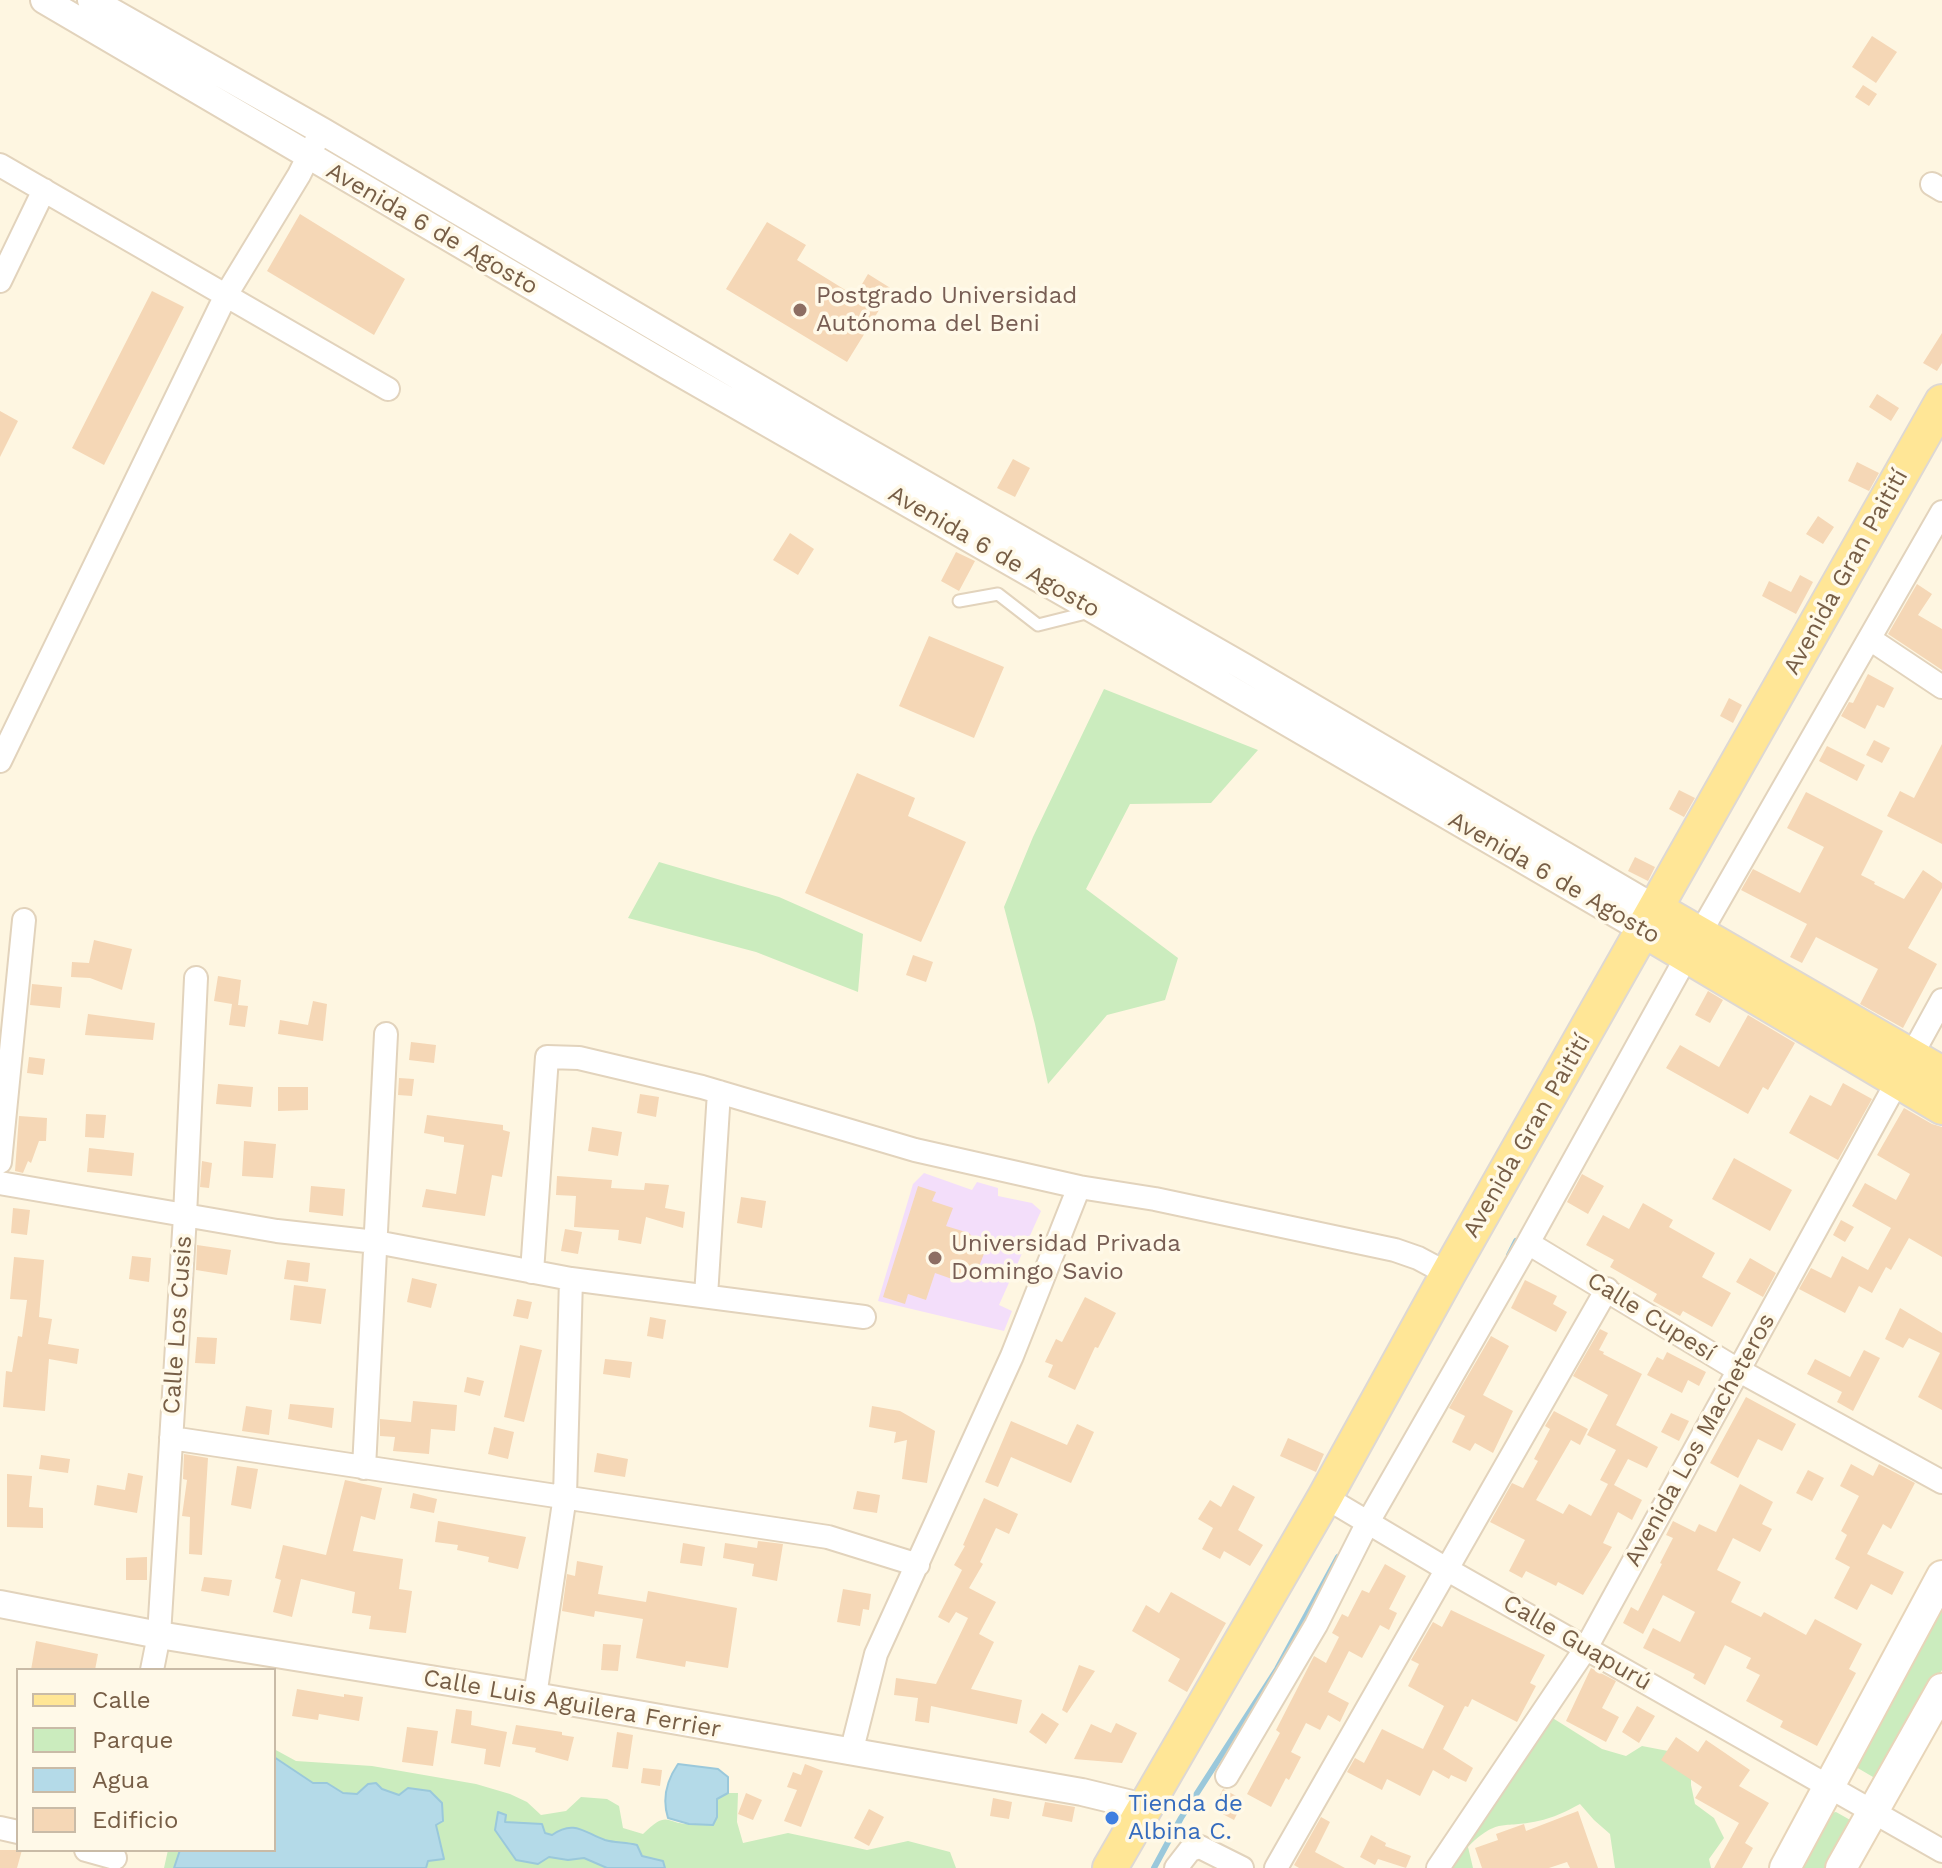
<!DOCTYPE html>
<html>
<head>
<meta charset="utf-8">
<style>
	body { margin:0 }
	#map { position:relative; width:1942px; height:1868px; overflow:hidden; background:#fef6e1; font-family:"Work Sans",sans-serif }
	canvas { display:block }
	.legend { position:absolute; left:16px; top:1668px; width:260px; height:184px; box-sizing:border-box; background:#fff9e8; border:2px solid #c9bba7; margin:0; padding:10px 14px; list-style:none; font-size:24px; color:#775e46 }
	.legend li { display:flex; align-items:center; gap:16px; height:40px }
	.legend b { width:40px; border:2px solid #c9bba7 }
</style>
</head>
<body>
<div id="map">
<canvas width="1942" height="1868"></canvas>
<ul class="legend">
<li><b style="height:10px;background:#ffe696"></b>Calle</li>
<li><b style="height:22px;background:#cbecbe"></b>Parque</li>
<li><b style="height:22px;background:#b4dae8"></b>Agua</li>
<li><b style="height:22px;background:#f5d7b6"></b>Edificio</li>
</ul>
</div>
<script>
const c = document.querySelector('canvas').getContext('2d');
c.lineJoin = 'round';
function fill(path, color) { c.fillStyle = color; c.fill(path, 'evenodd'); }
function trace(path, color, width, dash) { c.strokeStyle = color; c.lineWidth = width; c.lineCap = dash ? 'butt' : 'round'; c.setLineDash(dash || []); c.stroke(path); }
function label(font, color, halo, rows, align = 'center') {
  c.font = font + ' "Work Sans",sans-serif'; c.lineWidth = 7; c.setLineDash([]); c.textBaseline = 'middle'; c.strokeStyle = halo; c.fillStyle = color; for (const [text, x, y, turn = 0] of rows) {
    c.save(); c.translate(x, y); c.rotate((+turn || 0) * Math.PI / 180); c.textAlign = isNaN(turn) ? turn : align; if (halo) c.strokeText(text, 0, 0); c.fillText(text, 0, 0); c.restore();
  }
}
fill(new Path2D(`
	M924,1173L972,1190L977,1182L998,1188V1196L1032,1203L1041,1211L999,1305L1012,1311L1004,1331L878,1301L913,1184Z`), '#f3defa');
fill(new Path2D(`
	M1104,689L1258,750L1211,803L1130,804L1086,889L1178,958L1165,1000L1107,1015L1048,1084L1035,1024L1004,907L1033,837Z
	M659,862L779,897L863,934L858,992L756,952L628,918Z
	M1942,1596V1670L1883,1776L1873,1777L1856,1767L1855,1759Z
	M1551,1717L1602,1749L1626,1756L1642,1746L1668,1751L1691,1765V1785L1695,1804L1714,1818L1724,1838L1709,1859L1711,1868H1615L1610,1834L1594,1820L1580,1804C1567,1811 1553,1818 1538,1821C1502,1829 1498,1817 1468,1847L1473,1868H1452Z
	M274,1749L296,1761L372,1766L476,1784L510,1794L527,1802L541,1815L566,1811L581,1797L607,1799L619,1806L623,1828L643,1834C669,1808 666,1825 691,1824C699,1824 709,1819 717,1817V1799L728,1793H738L737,1822L743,1843L788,1833L867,1850L908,1841L950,1852L956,1868H164L168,1850H274Z
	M1836,1812L1852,1821L1834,1868H1796L1826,1814Z`), '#cbecbe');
const water = new Path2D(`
	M274,1757L313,1783H327L343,1793L357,1794L368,1784L376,1783L382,1789L399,1795L408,1788L430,1791L442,1803L443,1821L436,1825L444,1859L428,1861L426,1868H174L180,1850H274Z
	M678,1764L718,1769L728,1777V1793L717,1799V1817L713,1825L689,1824L668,1818C662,1799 667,1780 678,1764Z
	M498,1812L506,1815L505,1822L542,1824L545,1833L552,1835C574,1819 585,1833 605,1840C615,1843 626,1842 637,1845L642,1856L663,1861L665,1868H607L584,1858L568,1860L549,1857L538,1864L516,1860L495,1830Z`);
fill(water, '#b4dae8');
trace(water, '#9ac8db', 2);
trace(new Path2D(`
	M1509,1255L1516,1241
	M1154,1868L1181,1818L1277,1669L1338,1557`), '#9ac8db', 6);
fill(new Path2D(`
	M1872,36L1897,52L1876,83L1852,67Z
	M1863,85L1877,94L1869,106L1855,97Z
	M300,214L405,279L374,335L267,271Z
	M767,222L806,245L797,260L855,296L868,274L892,289L847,362L726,289Z
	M152,291L184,307L104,465L72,448Z
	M1942,333V363L1937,371L1923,363Z
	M1877,394L1899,408L1891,421L1869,407Z
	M0,411L18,421L0,457Z
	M1013,459L1030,468L1015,497L997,488Z
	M1857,462L1879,473L1869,491L1848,481Z
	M1818,516L1834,527L1823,544L1806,534Z
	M790,533L814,549L798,575L773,560Z
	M956,552L975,561L959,591L941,581Z
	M1800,575L1813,582L1796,614L1762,596L1769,581L1791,592Z
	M1917,584L1932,594L1918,615L1942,629V670L1888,634Z
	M929,636L1004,667L974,738L899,706Z
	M1868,674L1894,688L1884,708L1877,705L1865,729L1841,716L1849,702L1853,703Z
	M1729,698L1742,705L1733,723L1720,716Z
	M1874,740L1890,748L1882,763L1866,755Z
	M1942,744V844L1887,816L1900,791L1914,798Z
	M1827,746L1865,765L1857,781L1819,761Z
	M857,773L915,798L908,816L966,842L921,942L805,893Z
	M1679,790L1695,798L1684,817L1669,809Z
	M1806,792L1883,831L1861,875L1875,882L1874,884L1904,899L1923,870L1942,883V888L1908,948L1937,964L1903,1028L1860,1004L1878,969L1816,937L1802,963L1790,957L1807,924L1741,890L1753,869L1800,893L1824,847L1787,828Z
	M1635,857L1655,867L1648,881L1628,871Z
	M94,940L132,949L122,990L90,978L71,977L72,962L89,963Z
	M913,955L933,962L926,982L906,975Z
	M218,976L241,980L238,1005L248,1006L245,1027L229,1025L232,1004L214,1001Z
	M32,984L62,987L60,1008L30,1005Z
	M1708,991L1723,1000L1710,1023L1695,1015Z
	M313,1001L327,1004L323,1041L278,1034L280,1020L308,1025Z
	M88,1014L155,1023L153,1040L85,1035Z
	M1748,1015L1795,1043L1768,1090L1763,1087L1748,1114L1666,1068L1680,1045L1719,1067Z
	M411,1042L436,1045L434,1063L409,1060Z
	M29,1057L45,1059L43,1075L27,1073Z
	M399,1078L414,1079L412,1096L398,1095Z
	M1843,1083L1872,1099L1838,1160L1789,1133L1810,1095L1831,1106Z
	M218,1084L253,1087L251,1107L216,1104Z
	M278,1087H308V1110L278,1111Z
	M640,1094L659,1097L656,1117L637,1113Z
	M1904,1108L1932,1124L1942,1127V1257L1909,1238L1891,1270L1886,1267L1872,1293L1859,1286L1845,1313L1799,1289L1811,1268L1831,1278L1842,1256L1868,1270L1891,1228L1852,1206L1865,1183L1896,1200L1910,1174L1877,1155Z
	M86,1114L106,1115L104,1138L85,1137Z
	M427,1115L503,1125V1130L510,1132L502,1177L492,1175L485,1216L422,1207L426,1189L456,1194L464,1145L444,1142V1137L424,1133Z
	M19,1116L47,1118L46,1141H39L31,1163L28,1161L23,1173L15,1171Z
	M592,1127L622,1132L618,1156L588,1151Z
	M244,1141L276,1144L273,1178L242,1176Z
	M89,1148L134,1153L132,1176L87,1172Z
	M1734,1158L1792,1190L1770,1231L1712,1199Z
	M202,1161L212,1163L209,1188L200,1187Z
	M1582,1174L1604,1186L1588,1214L1567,1202Z
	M557,1176L612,1180L611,1188L644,1190L645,1183L669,1185L665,1208L685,1212L683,1228L646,1217L641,1244L618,1240L619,1230L574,1227L576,1196L556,1195Z
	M311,1186L345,1189L343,1216L309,1212Z
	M918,1186L936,1192L932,1201L953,1208L946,1226L969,1233L985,1251L975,1277L952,1279L935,1273L926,1300L908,1294L905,1304L883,1297Z
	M741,1197L766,1201L762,1228L737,1223Z
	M1643,1203L1673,1220L1669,1227L1715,1253L1702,1277L1731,1293L1712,1327L1683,1311L1680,1316L1653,1301L1657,1294L1610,1267L1614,1260L1586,1245L1603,1215L1629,1229Z
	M13,1208L30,1210L27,1235L11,1233Z
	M1841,1220L1854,1227L1845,1242L1833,1235Z
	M565,1229L582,1232L578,1254L561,1251Z
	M197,1245L231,1250L227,1275L196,1270Z
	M132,1256L151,1258L149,1282L129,1279Z
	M14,1257L44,1260L39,1317L52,1319L48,1344L79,1349L77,1364L49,1359L45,1411L3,1407L6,1371L12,1372L18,1336L22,1337L27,1300L10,1299Z
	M1750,1258L1776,1273L1763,1297L1736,1282Z
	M287,1260L310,1263L308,1282L284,1279Z
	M412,1278L437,1284L431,1308L407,1302Z
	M1525,1280L1557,1296L1553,1304L1567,1312L1556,1332L1511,1308Z
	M294,1285L326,1289L321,1324L290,1320Z
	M1085,1297L1116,1313L1098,1348L1095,1347L1075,1390L1048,1377L1053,1365L1045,1362L1056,1339L1062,1342Z
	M517,1299L532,1302L528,1319L513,1316Z
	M1900,1308L1942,1333V1410L1918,1397L1940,1353L1909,1338L1903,1348L1885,1339Z
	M650,1317L666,1320L663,1339L647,1336Z
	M1600,1329L1608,1333L1599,1350L1604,1352L1603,1354L1642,1374L1616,1425L1658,1447L1647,1468L1628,1459L1614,1485L1642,1500L1632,1520L1618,1512L1603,1543L1612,1547L1583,1595L1558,1582L1556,1586L1526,1571L1522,1578L1509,1571L1525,1540L1490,1522L1512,1483L1523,1488L1538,1461L1534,1459L1550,1429L1545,1426L1554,1411L1588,1429L1580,1445L1571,1440L1536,1500L1563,1514L1569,1504L1591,1516L1608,1484L1600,1480L1616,1450L1587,1435L1608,1395L1573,1376Z
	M1491,1336L1509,1346L1483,1395L1513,1411L1493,1453L1475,1443L1470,1451L1452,1442L1465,1416L1449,1408Z
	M197,1337L217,1338L215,1364L195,1363Z
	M520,1345L542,1350L524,1422L504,1417Z
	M1864,1350L1880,1358L1853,1411L1837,1402L1842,1392L1807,1374L1815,1359L1850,1377Z
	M1667,1352L1706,1372L1699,1386L1688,1380L1682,1393L1647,1375L1657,1357L1663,1360Z
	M605,1359L632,1362L630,1378L603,1374Z
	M467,1377L484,1381L480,1396L464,1392Z
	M1746,1397L1796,1424L1782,1451L1758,1439L1738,1478L1710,1463Z
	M413,1401L457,1405L455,1431L431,1429L429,1454L393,1451L395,1437L380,1436V1419L411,1422Z
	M290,1404L334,1408L332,1428L288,1419Z
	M246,1406L272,1410L269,1435L242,1431Z
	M872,1406L900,1411L935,1431L927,1483L902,1479L907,1440L894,1443L896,1432L869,1427Z
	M1671,1413L1689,1421L1679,1441L1661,1432Z
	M1011,1421L1067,1445L1077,1424L1094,1432L1071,1483L1011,1457L998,1487L985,1482Z
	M494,1427L514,1432L508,1459L488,1454Z
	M1288,1438L1324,1454L1316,1472L1280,1456Z
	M597,1453L628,1459L625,1477L594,1472Z
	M184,1454L208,1458L202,1555L189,1554L190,1517L182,1516L187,1480L183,1479Z
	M41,1455L70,1459L68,1473L39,1469Z
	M1851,1464L1873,1476L1879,1464L1915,1483L1891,1529L1883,1524L1867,1554L1904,1572L1892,1595L1871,1584L1857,1610L1834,1598L1850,1567L1835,1559L1847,1535L1841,1531L1859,1496L1840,1486Z
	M237,1466L258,1469L251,1509L231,1505Z
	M1808,1470L1824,1478L1812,1501L1796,1493Z
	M128,1473L143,1476L137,1513L94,1505L97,1485L125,1490Z
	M7,1474L32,1476L29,1507L43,1508V1528L7,1527Z
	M345,1480L382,1488L375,1520L361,1516L353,1551L403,1559L399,1589L412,1591L406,1633L369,1629L371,1616L352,1613L355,1592L301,1579L292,1617L273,1612L281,1580L275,1578L283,1545L326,1555Z
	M1740,1484L1773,1502L1762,1524L1772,1529L1760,1552L1733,1538L1717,1570L1741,1582L1731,1602L1761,1617L1764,1612L1806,1635L1815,1619L1862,1644L1849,1669L1856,1673L1817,1746L1780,1727L1783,1721L1746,1701L1760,1675L1746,1668L1751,1658L1725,1645L1705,1685L1693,1678L1695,1674L1643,1648L1653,1628L1680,1642L1695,1612L1663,1595L1643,1634L1623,1623L1631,1607L1638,1611L1662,1564L1660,1563L1673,1538L1666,1535L1673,1521L1695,1532L1699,1524L1716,1532Z
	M1233,1485L1255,1497L1238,1530L1263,1545L1250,1566L1224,1551L1220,1559L1202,1549L1213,1528L1198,1519L1210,1500L1221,1507Z
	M857,1491L880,1495L877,1513L853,1509Z
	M413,1493L437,1499L434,1513L410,1508Z
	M984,1498L1018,1514L1009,1534L996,1528L980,1562L983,1564L969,1588L996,1602L979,1634L994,1642L971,1689L1022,1700L1017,1724L931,1706L929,1723L915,1721L918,1698L894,1695L896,1678L936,1684L968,1618L956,1612L949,1623L938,1617L962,1570L954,1565L965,1546L963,1545Z
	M438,1521L526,1537L518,1569L488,1562L489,1557L457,1550L458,1545L435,1542Z
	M758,1541L783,1544L777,1581L752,1576L754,1564L723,1558L725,1543L757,1548Z
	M683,1543L705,1547L702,1566L680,1563Z
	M147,1557V1580H126V1558Z
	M577,1561L603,1566L598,1594L646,1602L648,1591L737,1608L728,1668L686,1661L685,1667L636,1658L643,1619L595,1611L594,1617L562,1611L567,1574L575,1576Z
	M1385,1564L1406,1576L1389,1609L1397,1613L1389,1630L1380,1625L1362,1658L1349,1651L1328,1692L1349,1703L1340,1722L1328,1715L1320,1730L1306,1723L1291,1752L1301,1757L1289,1780L1286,1778L1271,1807L1247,1794L1280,1733L1276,1730L1314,1656L1326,1663L1339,1637L1332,1633L1342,1614L1348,1617L1362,1590L1369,1593Z
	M204,1577L232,1580L229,1596L201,1591Z
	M843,1589L871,1594L869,1610L863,1609L860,1626L837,1622Z
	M1171,1592L1226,1623L1187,1692L1168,1681L1180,1659L1132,1631L1146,1605L1159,1613Z
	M1451,1610L1545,1655L1530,1683L1536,1686L1517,1722L1472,1699L1468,1707L1465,1706L1443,1749L1473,1768L1466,1782L1451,1775L1449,1779L1433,1770L1420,1796L1387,1779L1382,1790L1347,1772L1355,1758L1364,1763L1382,1729L1423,1749L1444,1706L1408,1686L1419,1664L1411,1660L1433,1622L1442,1627Z
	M36,1641L98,1654L95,1670H31Z
	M603,1644L621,1645L618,1671L601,1670Z
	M1079,1665L1095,1671L1067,1713L1062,1710Z
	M1591,1668L1616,1681L1602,1708L1619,1717L1606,1742L1566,1721Z
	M297,1689L344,1697V1694L363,1697L359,1721L319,1714L318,1720L292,1716Z
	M1637,1706L1655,1716L1639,1743L1622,1732Z
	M456,1709L472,1711L471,1725L507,1732L500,1767L484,1764L486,1749L451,1743Z
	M1042,1713L1059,1724L1046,1744L1029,1732Z
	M1116,1723L1137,1733L1122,1763L1074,1759L1091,1724L1111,1733Z
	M516,1725L562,1732V1735L574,1737L568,1761L535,1752L536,1748L512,1744Z
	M407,1727L438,1731L433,1766L402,1762Z
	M617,1732L633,1735L628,1769L612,1767Z
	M1676,1737L1698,1752L1706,1740L1750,1770L1739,1786L1769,1803L1745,1843L1753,1848L1742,1868H1714L1739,1823L1695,1798L1702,1787L1661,1760Z
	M805,1764L823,1771L801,1827L784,1821L797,1790L787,1787L793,1772L801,1775Z
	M643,1768L662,1770L660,1786L641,1783Z
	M1223,1789L1244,1800L1234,1820L1213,1809Z
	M746,1793L762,1800L753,1820L738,1814Z
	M993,1798L1012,1802L1009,1819L990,1816Z
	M1045,1802L1075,1807L1072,1822L1042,1816Z
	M869,1809L884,1817L869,1846L854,1838Z
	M1578,1811L1598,1868H1570L1567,1862L1549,1868H1482L1475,1848L1498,1840L1496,1834L1524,1824L1526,1831Z
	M1321,1817L1330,1822L1315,1852L1345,1868H1299L1294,1865Z
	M1371,1835L1386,1843L1385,1846L1411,1856L1406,1868L1378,1859L1375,1865L1360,1857Z
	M0,1850H22L17,1868H0Z`), '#f5d7b6');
const service = new Path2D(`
	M959,601L998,594L1038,625L1090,612`);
const minor = new Path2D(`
	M0,165L388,389
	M1932,184L1942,190
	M0,281L44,190
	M1870,639L1942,687
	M0,761L226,295L299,175L315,143
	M0,1162L24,920
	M0,1183L277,1231L376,1242L571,1279L864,1317
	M1528,1243L1738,1370L1942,1482
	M532,1272L547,1057L579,1058L702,1087L915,1150L1079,1187
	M706,1296L719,1092
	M171,1438L828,1537L918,1565
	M364,1468L386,1034
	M1325,1497L1448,1570L1942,1851
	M152,1670L159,1635L185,1216L196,978
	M535,1696L565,1496L571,1279
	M851,1753L876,1654L1012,1356L1079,1187L1155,1199L1395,1250L1418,1258L1448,1274
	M1227,1776L1316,1625L1368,1522L1528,1243L1687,956L1942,512
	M0,1828L18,1832
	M86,1850L115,1858
	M1176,1868L1190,1850L1200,1847L1242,1868
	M1276,1868L1607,1289
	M1438,1868L1586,1648L1942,1000`);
const tertiary = new Path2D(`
	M44,0L668,366L1096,611L1644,930
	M91,0L322,131L828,429L1244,667L1656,909
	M0,1604L159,1635L535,1696L1082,1792L1144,1807`);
const secondary = new Path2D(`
	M1785,1868L1942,1576
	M1841,1868L1942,1689`);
const primary = new Path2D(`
	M1656,909L1942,1074
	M1644,930L1942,1107
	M1110,1868L1325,1497L1448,1274L1942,402`);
trace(service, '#e2d3bc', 15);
trace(minor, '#e2d3bc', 26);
trace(tertiary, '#e2d3bc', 30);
trace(secondary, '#e8d5b9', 34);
trace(primary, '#ded8d3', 38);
trace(service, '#fff', 11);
trace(minor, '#fff', 22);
trace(tertiary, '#fff', 26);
trace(secondary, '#fff', 30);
trace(primary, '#ffe696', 34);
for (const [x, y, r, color] of [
	[800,310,8,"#8d6e63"],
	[935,1258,8,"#8d6e63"],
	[1112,1818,8,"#3f7fe0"]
]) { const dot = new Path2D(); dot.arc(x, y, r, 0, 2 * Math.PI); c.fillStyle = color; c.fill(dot); trace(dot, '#fff9e8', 3); }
label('24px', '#775e46', '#fff9e8', [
	["Avenida 6 de Agosto",432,229,30],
	["Avenida 6 de Agosto",994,552,30],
	["Avenida Gran Paitití",1846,572,-61],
	["Avenida 6 de Agosto",1554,878,30],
	["Avenida Gran Paitití",1527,1136,-60],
	["Calle Cupesí",1651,1317,32],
	["Calle Los Cusis",178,1325,-86],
	["Avenida Los Macheteros",1700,1440,-61],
	["Calle Guapurú",1577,1643,30],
	["Calle Luis Aguilera Ferrier",572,1704,10]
]);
label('24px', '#785e54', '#fff9e8', [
	["Postgrado Universidad",816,296],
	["Autónoma del Beni",816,324],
	["Universidad Privada",951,1244],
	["Domingo Savio",951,1272]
], 'left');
label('24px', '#366cbe', '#fff9e8', [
	["Tienda de",1128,1804],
	["Albina C.",1128,1832]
], 'left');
</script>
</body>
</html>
